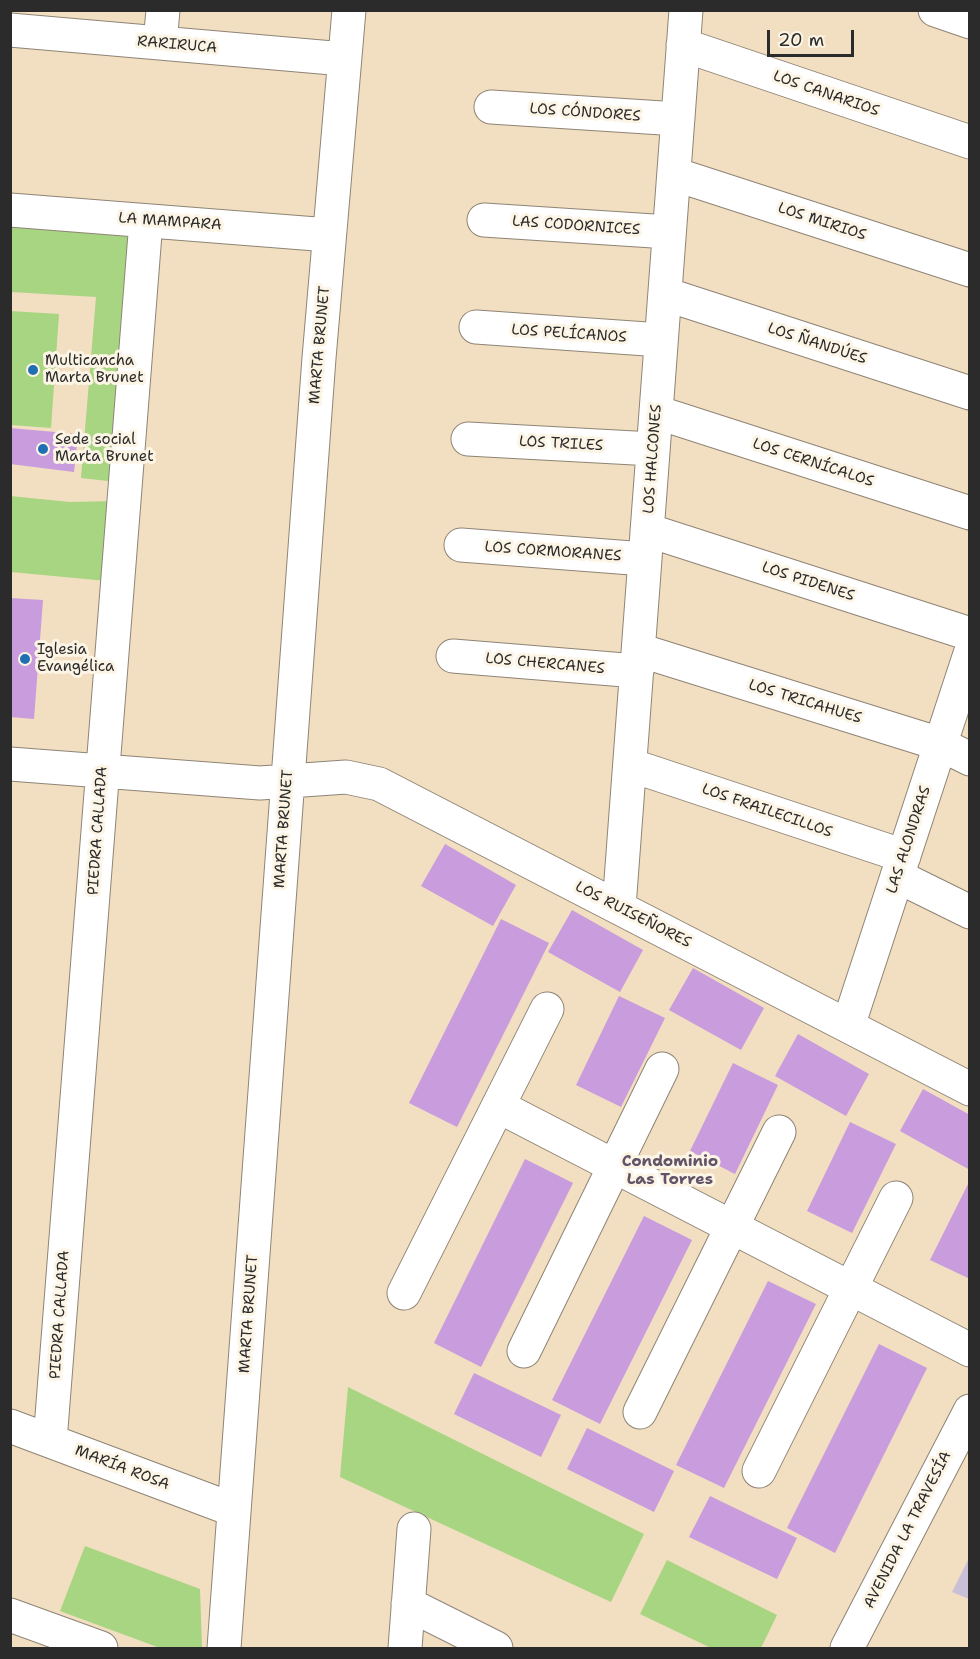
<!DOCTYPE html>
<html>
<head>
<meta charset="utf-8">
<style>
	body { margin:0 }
	#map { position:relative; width:980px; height:1659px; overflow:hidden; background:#f2dec0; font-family:"Shantell Sans",sans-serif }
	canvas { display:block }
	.frame { position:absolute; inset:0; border:12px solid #2b2b2b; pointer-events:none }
	.scale { position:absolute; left:767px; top:30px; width:87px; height:27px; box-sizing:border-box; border:3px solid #2b2b2b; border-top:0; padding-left:8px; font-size:18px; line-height:21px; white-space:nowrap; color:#2b2b2b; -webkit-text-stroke:4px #fcf5e5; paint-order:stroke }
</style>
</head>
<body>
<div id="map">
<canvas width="980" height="1659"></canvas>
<div class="frame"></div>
<div class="scale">20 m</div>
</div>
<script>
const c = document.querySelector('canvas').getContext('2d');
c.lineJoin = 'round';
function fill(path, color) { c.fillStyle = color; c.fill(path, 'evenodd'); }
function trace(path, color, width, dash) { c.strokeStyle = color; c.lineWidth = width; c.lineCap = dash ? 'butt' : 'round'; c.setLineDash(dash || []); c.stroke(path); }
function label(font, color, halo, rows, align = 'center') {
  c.font = font + ' "Shantell Sans",sans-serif'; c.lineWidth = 6; c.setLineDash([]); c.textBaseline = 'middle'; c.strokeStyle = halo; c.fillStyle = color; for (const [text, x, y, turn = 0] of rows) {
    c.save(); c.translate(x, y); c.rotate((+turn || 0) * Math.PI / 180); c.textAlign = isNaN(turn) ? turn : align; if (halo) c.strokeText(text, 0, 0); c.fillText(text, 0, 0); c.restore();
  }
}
fill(new Path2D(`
	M969,1558V1599L952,1592Z`), '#c9bfd7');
fill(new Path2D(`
	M10,223L135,234L117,482L81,478L96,297L11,292Z
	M10,311L59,314L51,428L11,425Z
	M10,496L70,502L115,501L107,581L11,572Z
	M348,1387L644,1534L611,1602L340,1477Z
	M85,1546L200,1589L202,1648H160L60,1611Z
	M667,1560L777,1615L761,1648H711L640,1614Z`), '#a8d582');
fill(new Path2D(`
	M10,428L78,434L74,472L10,464Z
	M10,598L43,600L34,719L10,717Z
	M445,844L516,885L493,926L421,886Z
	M572,910L643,950L620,992L548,952Z
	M501,919L549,943L457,1127L409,1103Z
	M693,968L764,1008L741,1050L669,1010Z
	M619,996L665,1018L621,1107L576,1085Z
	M798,1034L869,1074L846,1116L775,1076Z
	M733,1063L778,1085L735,1174L690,1151Z
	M923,1089L970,1115V1170L900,1131Z
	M850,1122L896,1144L852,1233L807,1211Z
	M525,1159L573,1183L481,1367L434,1343Z
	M970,1180V1279L930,1260Z
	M644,1216L692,1240L600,1424L552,1400Z
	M768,1281L816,1304L724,1488L676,1465Z
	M879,1344L927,1368L835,1553L787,1528Z
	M474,1373L561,1415L541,1457L454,1414Z
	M587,1428L674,1471L654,1512L567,1469Z
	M710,1496L797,1538L777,1579L689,1537Z`), '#c89cdd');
const minor = new Path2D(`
	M935,10L970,22
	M10,30L344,59
	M160,43L163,10
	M683,45L970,142
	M491,107L678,119
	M674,174L970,270
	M10,210L329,235
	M484,220L669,232
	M665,294L970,393
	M476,327L661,340
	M656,412L970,513
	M468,439L653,449
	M647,530L970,634
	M461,545L645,559
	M639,650L940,744L970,759
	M453,656L637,671
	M10,764L260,783L346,777L379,784L970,1089
	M630,765L904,856
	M897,876L970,912
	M619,907L686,10
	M848,1026L970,654
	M498,1106L970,1350
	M404,1293L547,1009
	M524,1351L662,1069
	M640,1412L779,1132
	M10,1426L234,1510
	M50,1441L146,221
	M759,1471L896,1198
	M408,1604L496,1648
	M10,1615L101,1648
	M224,1648L319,358L349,10
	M405,1648L414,1529
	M847,1648L970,1411`);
trace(minor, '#8e8476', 35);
trace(minor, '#fff', 33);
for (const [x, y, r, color] of [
	[33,370,6,"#1f6fb2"],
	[43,449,6,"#1f6fb2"],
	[25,659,6,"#1f6fb2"]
]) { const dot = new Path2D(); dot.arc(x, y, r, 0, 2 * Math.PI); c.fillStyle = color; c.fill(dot); trace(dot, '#fcf5e5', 2); }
label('15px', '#2b2b2b', '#fcf5e5', [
	["RARIRUCA",177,45,5],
	["LOS CANARIOS",826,94,19],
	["LOS CÓNDORES",585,113,4],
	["LA MAMPARA",170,222,4],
	["LOS MIRIOS",822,222,18],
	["LAS CODORNICES",576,226,4],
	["LOS PELÍCANOS",569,334,4],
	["LOS ÑANDÚES",817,344,18],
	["MARTA BRUNET",320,345,-85],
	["LOS TRILES",561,444,3],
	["LOS HALCONES",653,459,-86],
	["LOS CERNÍCALOS",813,463,18],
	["LOS CORMORANES",553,552,4],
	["LOS PIDENES",808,582,18],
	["LOS CHERCANES",545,664,5],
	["LOS TRICAHUES",805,702,17],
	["LOS FRAILECILLOS",767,811,19],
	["MARTA BRUNET",284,829,-86],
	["PIEDRA CALLADA",98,831,-86],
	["LAS ALONDRAS",909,840,-72],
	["LOS RUISEÑORES",633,915,27],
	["MARTA BRUNET",249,1314,-86],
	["PIEDRA CALLADA",60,1315,-86],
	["MARÍA ROSA",122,1468,21],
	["AVENIDA LA TRAVESÍA",908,1530,-63]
]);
label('15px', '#2b2b2b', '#fcf5e5', [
	["Multicancha",45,361],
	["Marta Brunet",45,378],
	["Sede social",55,440],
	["Marta Brunet",55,457],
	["Iglesia",37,650],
	["Evangélica",37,667]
], 'left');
label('bold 16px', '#625369', '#fcf5e5', [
	["Condominio",670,1162],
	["Las Torres",670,1180]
]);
</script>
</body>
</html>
